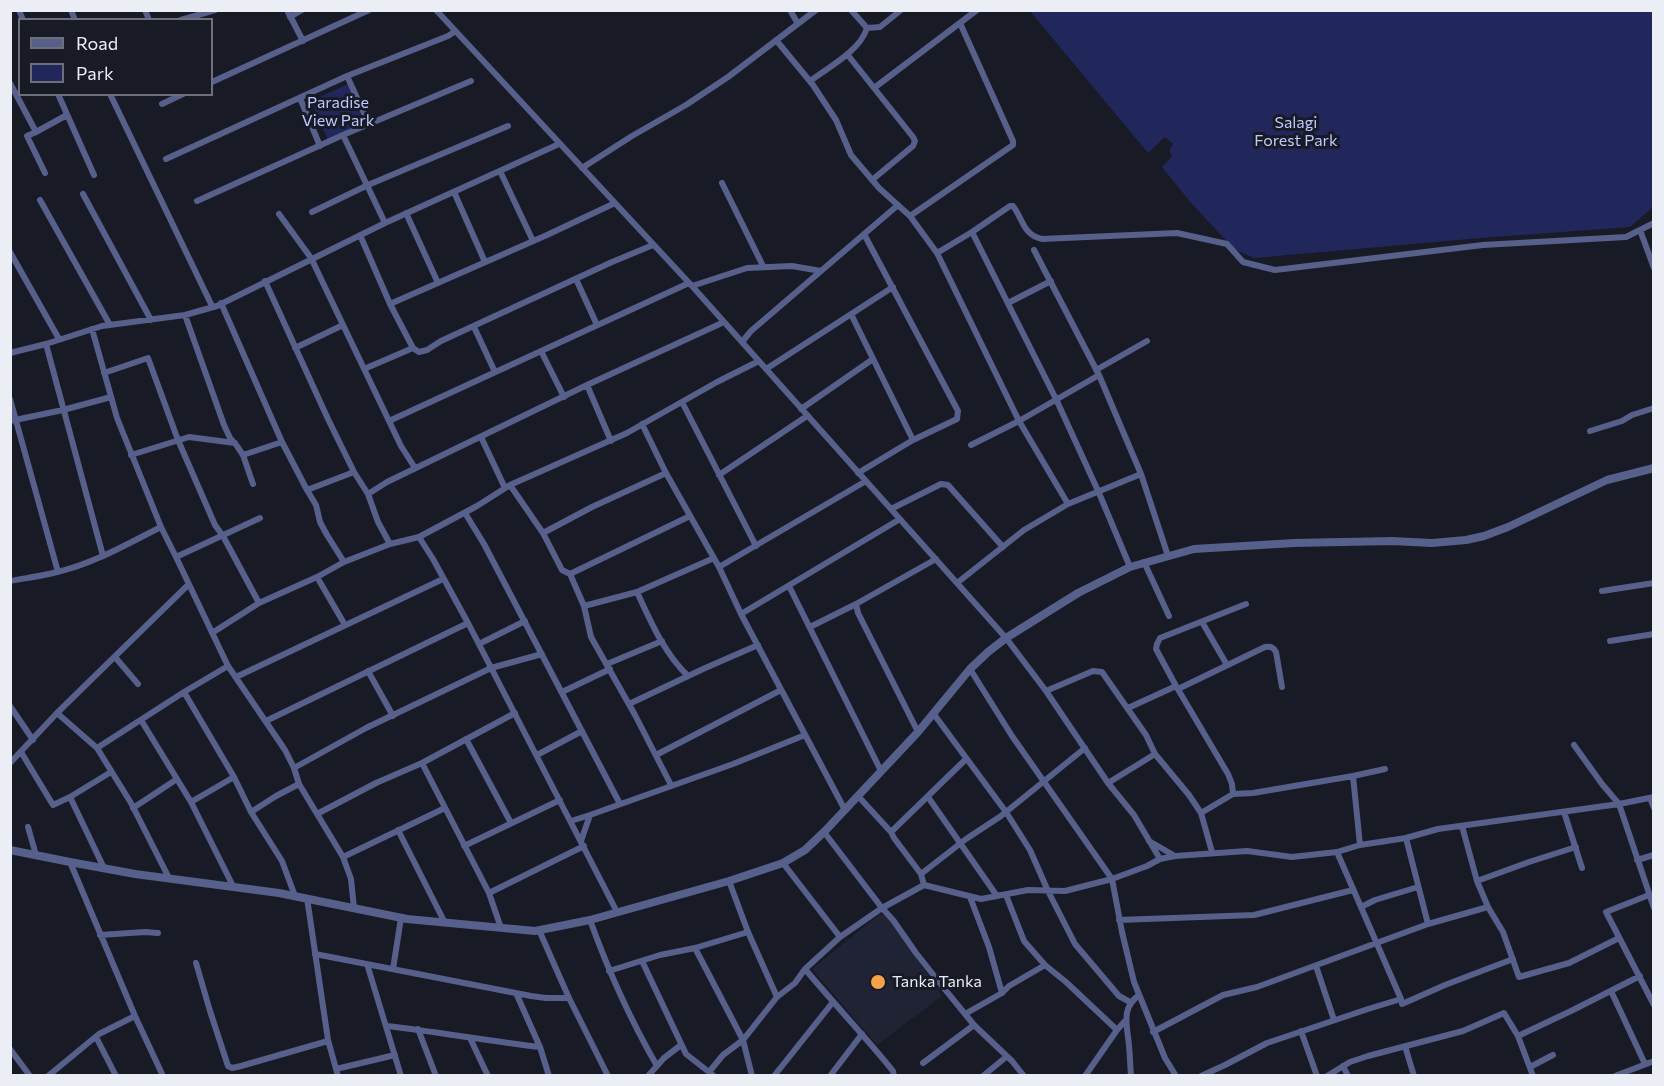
<!DOCTYPE html>
<html>
<head>
<meta charset="utf-8">
<style>
	body { margin:0 }
	#map { position:relative; width:1664px; height:1086px; overflow:hidden; background:#181a26; font-family:Commissioner,sans-serif }
	canvas { display:block }
	.frame { position:absolute; inset:0; border:12px solid #eceef6; pointer-events:none }
	.legend { position:absolute; left:18px; top:18px; width:195px; height:78px; box-sizing:border-box; background:#181a26; border:2px solid #6d6f79; margin:0; padding:8px 10px; list-style:none; font-size:18px; color:#eceef6 }
	.legend li { display:flex; align-items:center; gap:12px; height:30px }
	.legend b { width:30px; border:2px solid #6d6f79 }
</style>
</head>
<body>
<div id="map">
<canvas width="1664" height="1086"></canvas>
<div class="frame"></div>
<ul class="legend">
<li><b style="height:8px;background:#57608b"></b>Road</li>
<li><b style="height:16px;background:#21275b"></b>Park</li>
</ul>
</div>
<script>
const c = document.querySelector('canvas').getContext('2d');
c.lineJoin = 'round';
function fill(path, color) { c.fillStyle = color; c.fill(path, 'evenodd'); }
function trace(path, color, width, dash) { c.strokeStyle = color; c.lineWidth = width; c.lineCap = dash ? 'butt' : 'round'; c.setLineDash(dash || []); c.stroke(path); }
function label(font, color, halo, rows, align = 'center') {
  c.font = font + ' Commissioner,sans-serif'; c.lineWidth = 6; c.setLineDash([]); c.textBaseline = 'middle'; c.strokeStyle = halo; c.fillStyle = color; for (const [text, x, y, turn = 0] of rows) {
    c.save(); c.translate(x, y); c.rotate((+turn || 0) * Math.PI / 180); c.textAlign = isNaN(turn) ? turn : align; if (halo) c.strokeText(text, 0, 0); c.fillText(text, 0, 0); c.restore();
  }
}
fill(new Path2D(`
	M880,914L889,917L942,996L877,1045L812,969Z`), '#202334');
fill(new Path2D(`
	M1030,11H1653V207L1630,227L1481,238L1254,258L1234,249L1192,204L1162,167L1172,156L1169,151L1173,144L1165,137L1148,153Z
	M348,84L366,124L328,140L311,101Z`), '#21275b');
trace(new Path2D(`
	M19,10L23,20
	M71,10L75,20
	M145,10L149,20
	M287,10L303,41
	M436,10L692,286L1006,638L1046,691L1108,783L1134,815L1160,859
	M790,10L798,24
	M290,17L302,10
	M181,20L215,10
	M867,28L880,27L901,10
	M776,40L813,85L836,120L851,155L879,188L910,216L937,253L1019,421L1068,504
	M847,54L913,137L915,141L913,146L872,180
	M347,76L369,124
	M810,81C829,67 860,51 867,28L851,10
	M212,82L369,10
	M10,83L36,132L27,136L45,173
	M874,88L977,10
	M58,94L94,175
	M110,94L212,306
	M300,98L320,146
	M162,104L183,94
	M36,132L67,115
	M343,135L385,223
	M166,159L347,76L448,36L454,32
	M582,168L632,136L686,105L728,77L816,10
	M500,171L533,241
	M722,183L763,266
	M454,192L485,262
	M83,194L151,320
	M40,200L110,325
	M197,201L343,135L471,81
	M312,212L368,185L508,126
	M406,213L438,283
	M279,214L311,258L401,446L415,468
	M910,216L1013,145V141L960,23
	M1640,230L1654,268
	M972,232L1056,399L1099,493L1130,567
	M360,235L390,304L413,348
	M1034,250L1099,375L1141,474L1168,556
	M10,252L59,339
	M937,253L972,232L1010,206H1013C1023,219 1023,235 1042,239L1177,233L1227,244L1243,262L1275,270L1483,245L1626,237L1654,223
	M576,279L597,325
	M265,281L328,419L354,472L368,494
	M692,286L747,268L792,266L821,271
	M221,303L282,442L307,490L316,505L320,522L327,535L344,562
	M1008,303L1051,281
	M390,304L547,235L615,203
	M851,314L913,440
	M185,315L224,425L230,438L237,446L243,455L253,484
	M474,327L495,372
	M92,329L117,418L161,527L176,557L228,666L285,750L294,768L299,784L343,857L351,879L354,908
	M742,342L751,331L898,205
	M46,344L103,556
	M295,348L343,325
	M541,351L564,397
	M10,353L46,344L102,326L185,315L217,306L385,223L559,144
	M364,369L413,348L419,352L427,350L441,341L612,262L653,245
	M766,369L893,287
	M1096,370L1147,341
	M104,373L148,358L178,440L215,525L223,536L259,603
	M587,385L611,441
	M10,399L58,572
	M682,402L756,546
	M801,409L873,359
	M10,421L63,410L111,397
	M389,421L689,283
	M642,424L666,473L719,567L741,614L845,810
	M1590,431L1622,421L1632,415L1654,408
	M481,437L505,488
	M971,445L1019,421L1099,375
	M131,455L189,437L235,443
	M243,455L282,442
	M858,473L913,440L957,419L958,411L864,234
	M719,475L807,416
	M510,485L543,533L562,570L570,574L584,606L591,637L635,715L671,785
	M307,490L354,472
	M891,509L941,484L948,485L1003,547
	M465,513L484,544L620,804
	M543,533L592,507L666,473
	M419,537L433,559L468,623L617,912
	M390,544L378,522L368,494L387,482L587,385L724,322
	M176,557L260,518
	M1144,562L1169,616
	M719,567L866,481
	M570,574L690,516
	M317,577L345,625
	M10,581C26,578 42,576 57,572C93,564 127,544 161,527
	M957,583L1024,530L1068,504L1141,474
	M789,586L881,771
	M1602,591L1654,583
	M637,592C651,622 664,653 688,676
	M856,604L858,613L918,732
	M584,606L637,592L714,558
	M741,614L900,519
	M1202,622L1227,665
	M810,627L856,604L936,559
	M212,633L259,603L317,577L344,562L390,544L419,537L477,506L510,485L627,433L717,382L759,361
	M1610,641L1654,634
	M479,644L525,621
	M115,657L138,684
	M607,664L662,641
	M970,669L1012,736L1112,879L1122,932L1134,982L1165,1058L1176,1076
	M368,671L393,716
	M236,677L443,579
	M1178,689L1265,647C1271,646 1273,647 1276,652L1282,687
	M1046,691L1093,671L1102,672L1146,735L1155,754L1189,795L1201,813L1212,852
	M184,692L234,777L251,812L282,861L295,896
	M562,692L610,669
	M629,704L703,669L758,645
	M10,706L33,740
	M1128,708L1176,686
	M57,713L97,748L184,692L228,666
	M933,713L1006,812L1030,850L1048,891L1075,944L1119,996L1130,1002
	M141,720L191,802L233,886
	M266,721L468,623
	M466,739L511,823
	M1574,745L1602,784L1619,804L1654,908
	M97,748L131,803L169,878
	M21,752L53,805L70,797L111,772
	M537,755L582,731
	M656,755L781,690
	M10,763L57,713L188,585
	M422,763L489,893L501,928
	M294,768L366,728L491,668L542,654
	M1353,776L1360,845
	M1108,783L1155,754
	M1233,794L1232,784L1228,774L1176,686L1156,649L1157,644L1160,638L1246,604
	M858,796L891,832L894,838L921,874L924,885
	M70,797L104,868
	M928,797L997,896
	M1650,798L1654,808
	M191,802L234,777
	M133,808L177,779
	M251,812L276,796L299,784
	M1564,812L1582,868
	M1201,813L1233,794L1253,793L1353,776L1385,769
	M317,814L376,783L422,763L515,713
	M571,821L590,815
	M1462,826L1477,881L1488,907L1503,932L1519,977L1569,963L1619,938
	M28,827L36,855
	M398,830L445,923
	M824,832L882,908L893,920L916,953L943,987L974,1025L1012,1061L1024,1076
	M891,832L966,759
	M1406,838L1428,924
	M581,841L590,815L733,764L805,735
	M1149,841L1175,856
	M464,846L560,800
	M343,857L445,808
	M1637,860L1654,855
	M70,862L135,1016L163,1076
	M783,863L840,937L882,908L924,885L981,899L1028,890L1065,891L1112,879L1147,866L1160,859L1175,856L1247,851L1292,857L1337,852L1360,845L1406,838L1438,829L1619,804L1654,797
	M921,874L966,839L1001,816L1085,748
	M729,881L748,932L777,997
	M1477,881L1529,862L1576,847
	M489,893L584,846
	M1006,895L1024,941L1045,965L1066,982L1117,1030
	M1649,895L1606,912L1654,1005
	M970,897L989,947L1002,993
	M307,898L328,1040L338,1076
	M1361,907L1375,900L1418,887
	M590,920C608,970 630,1019 657,1066
	M1119,920L1254,915L1353,890
	M539,930L569,998L608,1076
	M100,935L145,932L158,933
	M695,948L743,1040L752,1076
	M315,954L531,996L546,998H569
	M642,961L686,1054L714,1076
	M196,963L210,1011L228,1066L232,1068L241,1066L328,1041
	M367,964L401,1076
	M1316,966L1334,1020
	M393,969L401,918
	M805,969C834,1004 865,1036 893,1071L894,1076
	M609,971L660,955L695,948L748,932
	M1611,991L1645,1064
	M516,993L540,1047L549,1076
	M1402,1004L1445,985L1513,959
	M965,1014L1002,993L1009,986L1045,965
	M387,1026C438,1032 488,1041 540,1047
	M418,1029L436,1076
	M1301,1031L1317,1076
	M1153,1032L1223,995L1257,987L1428,924L1488,907
	M1518,1036L1573,1010L1640,976
	M96,1037L116,1076
	M470,1038L488,1076
	M1405,1046L1414,1076
	M10,1049L30,1076
	M923,1063L974,1025
	M1343,1066L1348,1076
	M1530,1067L1553,1055
	M336,1069L395,1055
	M709,1072L723,1055L743,1040L777,997L795,983L805,969L840,937
	M48,1076L99,1034L135,1016
	M648,1076L664,1058L681,1045
	M774,1076L833,1002
	M830,1076L862,1034
	M983,1076L1006,1057
	M1085,1076L1117,1030L1125,1021
	M1131,1076C1130,1063 1130,1050 1128,1037C1126,1020 1123,1007 1139,995
	M1201,1076L1225,1065L1267,1043L1368,1009L1401,999L1337,852
	M1327,1076L1350,1062L1368,1056L1463,1031L1504,1013L1518,1036L1533,1076
	M1615,1076L1654,1061`), '#57608b', 6);
trace(new Path2D(`
	M10,850L70,862L135,874L279,893L407,919L535,931L590,920L729,881L783,863L805,850L825,831L918,732L970,669L988,652L1006,638L1078,593L1130,567L1194,549L1294,543L1392,541L1432,543L1466,540L1484,536L1508,527L1607,480L1654,468`), '#57608b', 8);
for (const [x, y, r, color] of [
	[878,982,8,"#f6a248"]
]) { const dot = new Path2D(); dot.arc(x, y, r, 0, 2 * Math.PI); c.fillStyle = color; c.fill(dot); trace(dot, '#181a26', 2); }
label('16px', '#bdc9fd', '#181a26', [
	["Paradise",338,103],
	["View Park",338,121],
	["Salagi",1296,123],
	["Forest Park",1296,141]
]);
label('16px', '#eceef6', '#181a26', [
	["Tanka Tanka",892,982]
], 'left');
</script>
</body>
</html>
